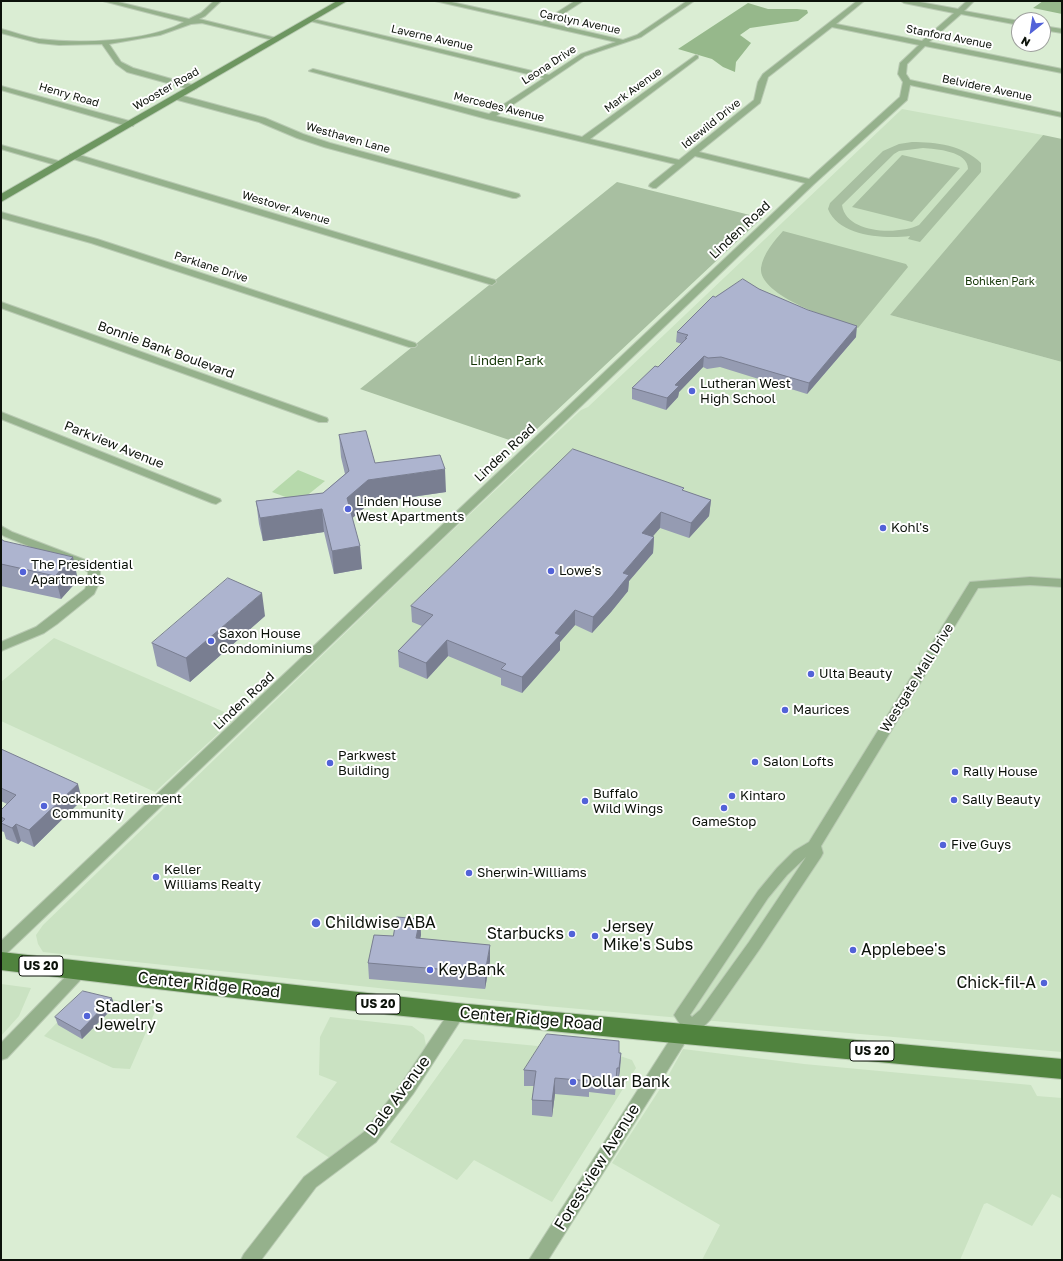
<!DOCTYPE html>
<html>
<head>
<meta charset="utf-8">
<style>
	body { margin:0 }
	#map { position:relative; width:1063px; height:1261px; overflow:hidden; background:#daedd3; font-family:"Golos Text",sans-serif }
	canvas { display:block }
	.frame { position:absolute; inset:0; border:2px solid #0c120a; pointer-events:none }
	.north { position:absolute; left:1011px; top:12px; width:40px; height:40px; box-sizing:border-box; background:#fff; border:1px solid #9ea09d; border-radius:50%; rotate:210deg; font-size:11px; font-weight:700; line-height:16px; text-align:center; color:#0c120a }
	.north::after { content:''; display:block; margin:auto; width:14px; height:18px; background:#5262d8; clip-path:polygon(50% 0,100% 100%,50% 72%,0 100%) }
</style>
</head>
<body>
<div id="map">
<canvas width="1063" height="1261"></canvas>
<div class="frame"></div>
<div class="north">N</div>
</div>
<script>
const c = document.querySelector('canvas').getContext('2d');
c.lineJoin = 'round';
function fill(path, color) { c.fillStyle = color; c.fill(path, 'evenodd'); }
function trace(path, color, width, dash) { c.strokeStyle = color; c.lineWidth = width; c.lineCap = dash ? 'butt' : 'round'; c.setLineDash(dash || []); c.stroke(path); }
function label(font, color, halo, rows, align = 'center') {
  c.font = font + ' "Golos Text",sans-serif'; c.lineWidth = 4; c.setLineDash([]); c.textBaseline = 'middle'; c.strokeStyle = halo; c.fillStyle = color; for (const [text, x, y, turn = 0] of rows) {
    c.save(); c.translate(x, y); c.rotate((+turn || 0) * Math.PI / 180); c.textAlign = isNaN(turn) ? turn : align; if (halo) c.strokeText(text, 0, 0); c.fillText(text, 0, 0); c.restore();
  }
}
fill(new Path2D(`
	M902,109L1043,135L890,315L1062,362V1052L546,1006L43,952L38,944L36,935L43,925L419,562L581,410L588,407Z
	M54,638L236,717L155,792L1,721V682Z
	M1,984L31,988L19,1016L1,1036Z
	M93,996L157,1007L130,1069L113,1068L44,1036L82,997Z
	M330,1017L412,1026L424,1035L427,1051L376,1121L356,1142L333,1160L296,1137L337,1082L319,1075L320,1037Z
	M464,1039L611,1053L632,1060L636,1068L552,1202L474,1160L457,1180L390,1142Z
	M683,1049L804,1064L1031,1085L1037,1096L1062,1098V1199L1052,1194L1032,1226L987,1203L984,1204L960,1260H702L720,1225L612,1163L667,1078Z`), '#cae2c2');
fill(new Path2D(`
	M1043,135L1062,139V362L890,315Z
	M912,142C936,142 963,145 981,163V172L920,242L908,239L910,236C885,239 839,237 828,209L830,203L883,151L899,144ZM923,148C936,149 968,151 968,169L919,225C898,235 846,234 842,205L894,154L899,151Z
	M902,155L960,168L912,222L852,207Z
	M617,182L762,218L521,444L360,389Z
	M783,231L906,264L908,267L858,328C837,321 758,296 761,268C763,254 774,241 783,231Z`), '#a8bfa1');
fill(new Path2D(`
	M1043,1H1062V14L1033,8Z
	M748,3L768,9H797L807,10L808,13L798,21L750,28L740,35L751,43L736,62L735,72L723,67L712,59L678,49Z`), '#96b88b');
fill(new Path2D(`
	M298,470L325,481L299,502L272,492Z`), '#b6d9ab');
const minor = new Path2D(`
	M103,1H114L189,19L201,13L214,1H221L205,16L199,19L280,39L277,41L202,23L191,24L160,35L109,44L121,62L133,68L196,86L197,88L193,90L127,72L116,64L102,44L59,45L39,43L1,33V29C14,32 26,37 39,39C80,44 148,42 184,22Z
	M435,1H447L542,22L575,1H583L549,23L623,40L637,35L687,1H694L641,37L585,56L496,116L582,137L696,55L698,56V58L590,139L679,160L754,100L758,82L763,74L857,1H864L836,24L922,41L954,13L904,3L901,1H914L958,9L967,1H974L964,11L1019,21V25L961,14L929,42L1062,69V73L925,46L907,64L906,74L910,80L1062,113V117L910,85L907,100L814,184L6,954L1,956V941L805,183L695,156L656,188H653L649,186L650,184L675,164L487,119L309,71L313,69L489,114L544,78L306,20L309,18L549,75L581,54L616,42ZM832,27L919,45L900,63L898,74L903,82L900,97L809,179L699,152L760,103L768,77Z
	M1043,26L1062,29V33L1043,30Z
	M1,86L133,122L134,124L133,126H127L1,90Z
	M174,95H180L265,118L303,134L330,143L519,194L520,196L516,198H513L324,147L297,138L259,122L174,99Z
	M1,145L62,162L63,164L59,166L1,149Z
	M70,154H76L495,280L496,282L492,285L489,284L70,158Z
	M1,212L97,239L415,343L417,345L415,347H409L91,243L1,218Z
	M1,302L327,418L328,420L327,422H319L1,308Z
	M1,412L220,499L221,501L216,504L212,503L1,419Z
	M1,526L12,532L88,561L100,571V581L94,594L57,624L44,633L1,651V642L36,627L85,589L88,581V572L80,567L4,536L1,534Z
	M1030,577L1062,579V587L1030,585L978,588L821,846L823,853L821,857L759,950L710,1020L703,1027L693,1030L548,1260H529L680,1024L674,1015L677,1010L758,891L777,868L794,851L809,842L970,582ZM806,857L749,942L700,1010L692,1017L690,1015L768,898L787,875Z
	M80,965L85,967L87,971L85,975L7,1058L1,1060V1043L75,967Z
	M457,1007L462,1008L465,1013L462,1018L413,1094L376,1142L316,1187L261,1260H241L244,1254L304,1177L364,1132L401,1084L452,1008Z`);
const secondary = new Path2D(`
	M337,1H347L1,202V194Z`);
const primary = new Path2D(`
	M1,952L457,1003L1062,1059V1079C708,1046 354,1015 1,970Z`);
trace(minor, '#b9cab3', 2);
trace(secondary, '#b9cab3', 2);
trace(primary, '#b9cab3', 2);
fill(minor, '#95b18c');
fill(secondary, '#6d9660');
fill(primary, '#50833e');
fill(new Path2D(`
	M759,289L856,337L807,394L720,367L707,369L703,367L679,392L678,397L666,410L632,399V388L658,367L682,344L676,342L677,332L715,297Z
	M339,435L375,463L446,492L370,503L352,518L362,569L334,574L324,532L263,541L259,524L256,501L323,493L345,474L341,457Z
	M684,491L711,500L709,516L689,538L660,528L652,537H654L653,553L629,581L628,591L611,612L592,633L575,625L560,642V650L522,693L501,685V678L448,656L427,679L399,667L398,651L422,626L412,622L411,606Z
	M1,539L4,541L78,580L61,599L1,586Z
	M265,616L190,682L157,666L152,643Z
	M1,749L82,800L34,847L21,841L18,844L6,839L4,832L1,831V810L7,804L1,801Z
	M420,919L421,935L420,938L490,961L485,989L369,979L368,963L393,936Z
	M115,1006L82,1039L58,1025L55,1017Z
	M619,1053H621L620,1069L618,1084H616L615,1095L589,1092V1097L555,1094L552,1117L532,1115V1100L534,1086H524V1070Z`), '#959bb2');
fill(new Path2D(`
	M857,326L856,337L807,394L809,383Z
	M704,356L703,367L679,392L678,397L666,410L667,398L675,385Z
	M445,469L446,492L370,503L349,521L347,498L368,480Z
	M711,500L709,516L689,538L691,523Z
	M322,509L324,532L263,541L260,518Z
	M661,512L660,528L642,549V533Z
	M654,537L653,553L629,581L628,591L611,612L592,633L593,617L623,573Z
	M360,546L362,569L334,574L332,551Z
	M73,557L78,580L61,599L55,576Z
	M262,593L265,616L190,682L186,658Z
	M575,610V625L560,642V650L522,693V677L555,633Z
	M447,640L448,656L427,679L426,663Z
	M78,784L82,800L34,847L29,830Z
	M16,824L21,841L18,844L12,828Z
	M420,919L421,935L417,954L416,938Z
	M490,945V961L485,989V973Z
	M112,998L115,1006L82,1039L80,1031Z
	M621,1053L620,1069L618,1084L619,1068Z
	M555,1078V1094L552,1117V1101Z`), '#797e91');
const building = new Path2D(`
	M743,279L759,289L808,310L857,326L809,383L721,357L708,358L704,356L675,385L679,386L667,398L632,388L655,366L658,367L687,338H685L688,335L677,332L713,296L715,297Z
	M366,431L375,463L440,455L445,469L368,480L347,498L360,546L332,551L322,509L260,518L256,501L323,493L349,471L339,435Z
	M573,449L684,488L682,490L711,500L691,523L661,512L642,533L654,537L623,573L629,575L612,596L593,617L575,610L555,633L560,635L522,677L501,669L506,664L447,640L426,663L398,651L433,615L411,606Z
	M1,539L4,541L73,557L55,576L1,564Z
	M228,578L262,593L186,658L152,643Z
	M1,749L78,784L29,830L16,824L12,828L1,823L5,819L1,817V810L16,795L1,788Z
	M397,917L420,919L416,938L490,945L485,973L368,963L374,935L393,936Z
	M83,991L112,998L80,1031L55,1017Z
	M547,1034L619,1041V1053H621L619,1068H617L616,1080L590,1076V1081L555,1078L552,1101L532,1100L536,1071L524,1070Z`);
fill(building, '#adb4cf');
trace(building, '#797e91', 1);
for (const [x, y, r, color] of [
	[692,391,4,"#5262d8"],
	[348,509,4,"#5262d8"],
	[883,528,4,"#5262d8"],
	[551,571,4,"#5262d8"],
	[23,572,4,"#5262d8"],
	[211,641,4,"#5262d8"],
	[811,674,4,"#5262d8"],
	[785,710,4,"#5262d8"],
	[755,762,4,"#5262d8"],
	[330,763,4,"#5262d8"],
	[955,772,4,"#5262d8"],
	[732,796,4,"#5262d8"],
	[954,800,4,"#5262d8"],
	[585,801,4,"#5262d8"],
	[44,806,4,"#5262d8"],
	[724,808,4,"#5262d8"],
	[943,845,4,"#5262d8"],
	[469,873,4,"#5262d8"],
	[156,877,4,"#5262d8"],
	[316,923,5,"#5262d8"],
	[572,934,4,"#5262d8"],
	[595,936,4,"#5262d8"],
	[853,950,4,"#5262d8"],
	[430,970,4,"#5262d8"],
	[1044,983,4,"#5262d8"],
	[87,1016,4,"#5262d8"],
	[573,1082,4,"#5262d8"]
]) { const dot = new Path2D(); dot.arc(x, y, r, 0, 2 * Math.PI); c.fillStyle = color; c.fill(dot); trace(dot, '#fff', 1.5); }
label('11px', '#0c120a', '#fff', [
	["Carolyn Avenue",580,22,12],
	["Stanford Avenue",949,37,11],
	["Laverne Avenue",432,38,13],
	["Leona Drive",549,65,-33],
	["Belvidere Avenue",987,88,12],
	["Wooster Road",166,89,-30],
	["Mark Avenue",633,90,-36],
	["Henry Road",69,95,16],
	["Mercedes Avenue",499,107,14],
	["Idlewild Drive",711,124,-39],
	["Westhaven Lane",348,138,16],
	["Westover Avenue",286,208,17],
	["Parklane Drive",211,267,18]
]);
label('11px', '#143506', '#fff', [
	["Bohlken Park",1000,282]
]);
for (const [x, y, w] of [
	[41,966,44],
	[378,1004,44],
	[872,1051,44]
]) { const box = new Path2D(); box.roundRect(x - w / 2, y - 10, w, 20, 3); c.fillStyle = '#fff'; c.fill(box); trace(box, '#0c120a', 1); }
label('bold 12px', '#0c120a', null, [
	["US 20",41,966],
	["US 20",378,1004],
	["US 20",872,1051]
]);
label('13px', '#0c120a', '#fff', [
	["Linden Road",740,230,-43],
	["Bonnie Bank Boulevard",166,350,20],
	["Parkview Avenue",114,445,22],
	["Linden Road",505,453,-43],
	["Westgate Mall Drive",917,678,-58],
	["Linden Road",244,701,-43]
]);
label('13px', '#143506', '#fff', [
	["Linden Park",507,361]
]);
label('13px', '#0c120a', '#fff', [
	["Lutheran West",700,384],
	["High School",700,399],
	["Linden House",356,502],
	["West Apartments",356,517],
	["Kohl's",891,528],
	["The Presidential",31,565],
	["Apartments",31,580],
	["Lowe's",559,571],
	["Saxon House",219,634],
	["Condominiums",219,649],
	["Ulta Beauty",819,674],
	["Maurices",793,710],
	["Parkwest",338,756],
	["Building",338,771],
	["Salon Lofts",763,762],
	["Rally House",963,772],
	["Buffalo",593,794],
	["Wild Wings",593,809],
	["Kintaro",740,796],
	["Rockport Retirement",52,799],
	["Community",52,814],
	["Sally Beauty",962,800],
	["GameStop",724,822,"center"],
	["Five Guys",951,845],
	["Keller",164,870],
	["Williams Realty",164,885],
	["Sherwin-Williams",477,873]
], 'left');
label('16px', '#0c120a', '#fff', [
	["Childwise ABA",325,923],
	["Jersey",603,927],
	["Mike's Subs",603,945],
	["Starbucks",564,934,"right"],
	["Applebee's",861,950],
	["KeyBank",438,970],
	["Chick-fil-A",1036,983,"right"],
	["Stadler's",95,1007],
	["Jewelry",95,1025],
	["Dollar Bank",581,1082]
], 'left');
label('16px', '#0c120a', '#fff', [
	["Center Ridge Road",209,985,6],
	["Center Ridge Road",531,1019,5],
	["Dale Avenue",398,1096,-53],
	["Forestview Avenue",597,1167,-58]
]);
</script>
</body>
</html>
